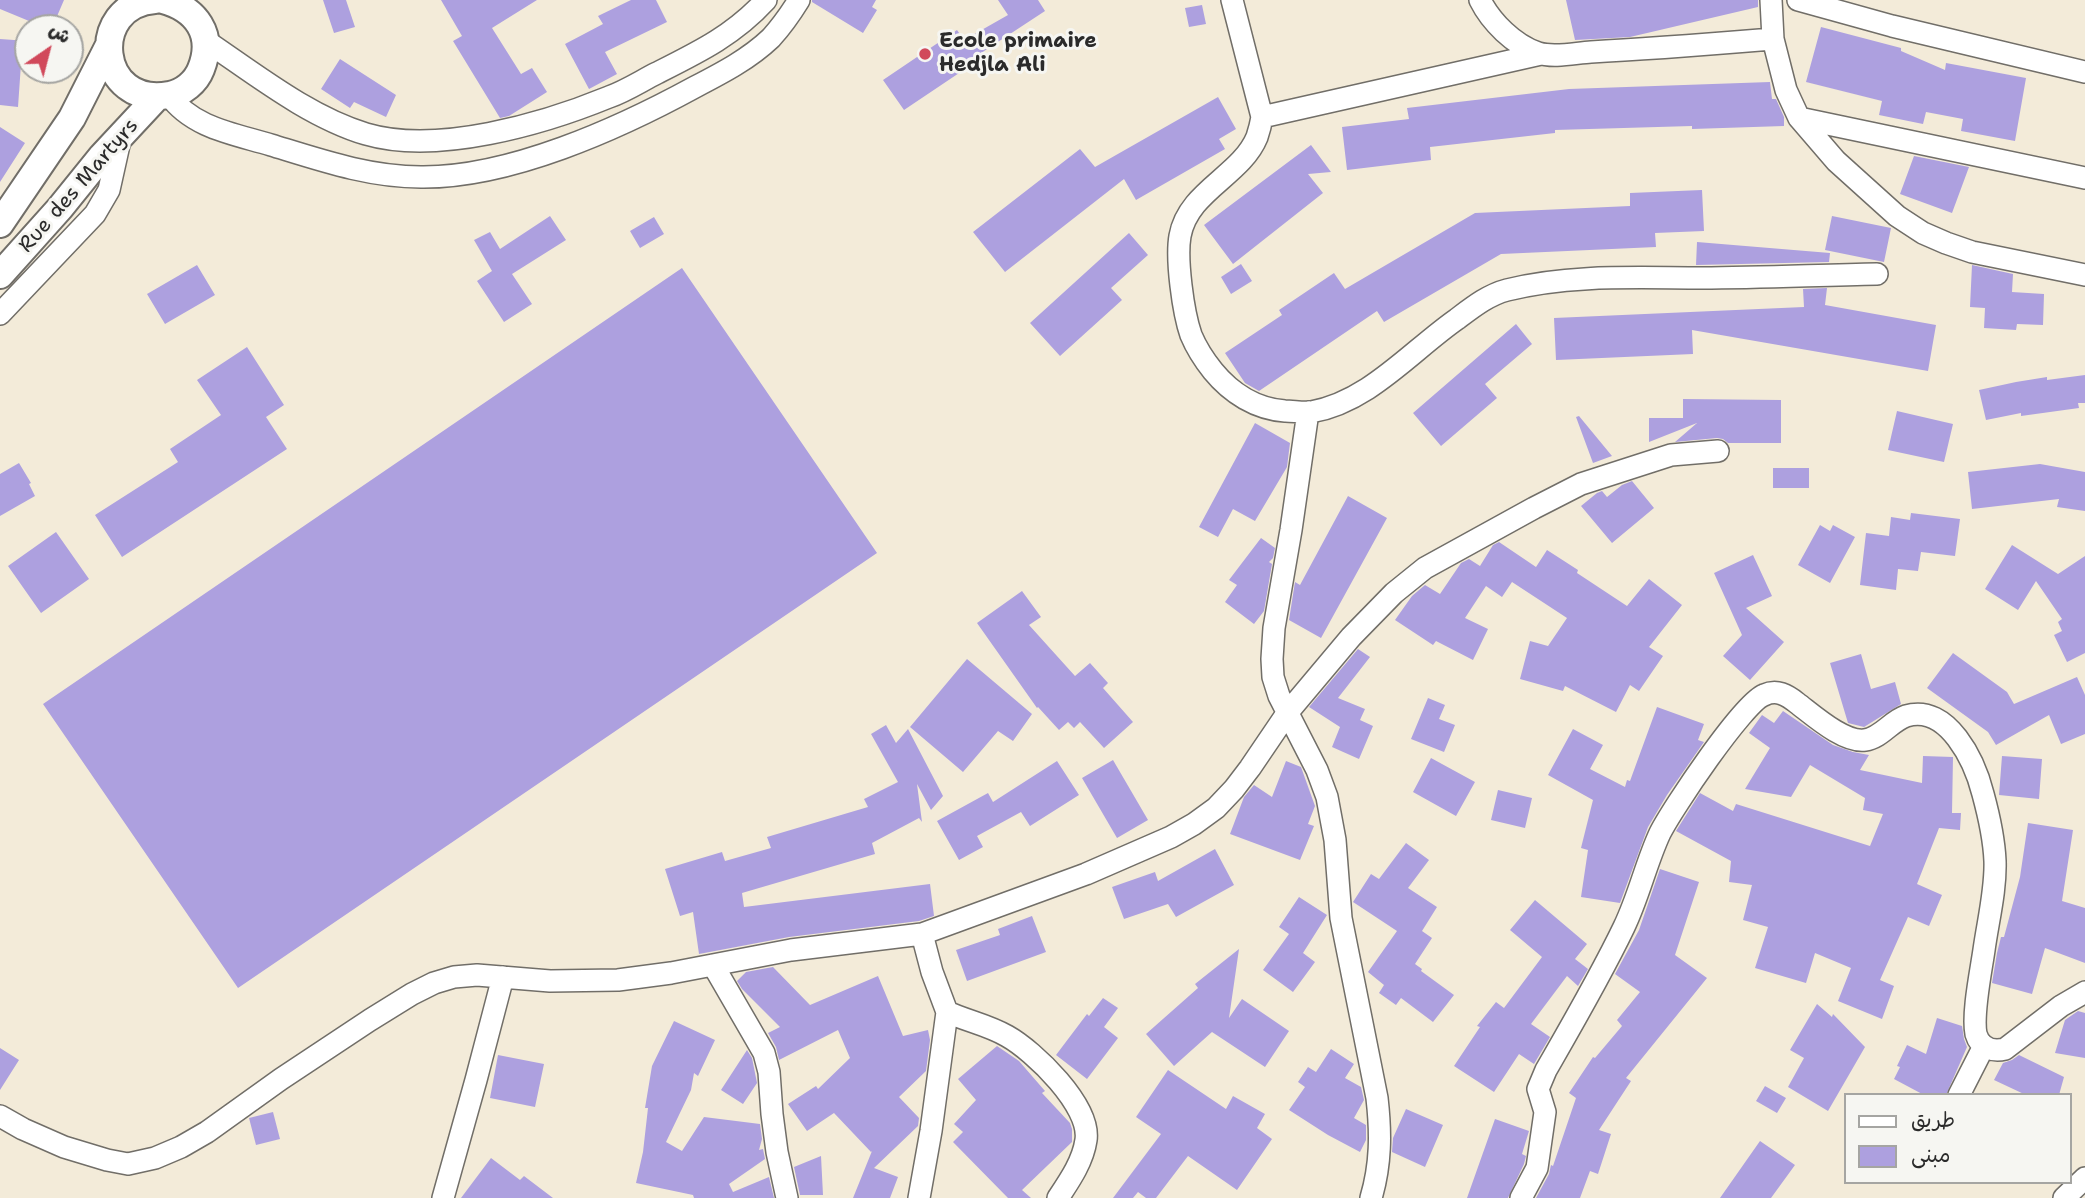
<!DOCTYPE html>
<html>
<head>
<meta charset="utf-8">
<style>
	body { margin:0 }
	#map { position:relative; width:2085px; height:1198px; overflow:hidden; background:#f3ebd9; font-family:"Shantell Sans","Playpen Sans Arabic",sans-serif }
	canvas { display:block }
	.legend { position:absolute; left:1844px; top:1093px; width:228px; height:91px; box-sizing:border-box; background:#f6f6f2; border:2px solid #a5a5a2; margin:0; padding:9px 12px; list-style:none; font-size:21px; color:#2b2b2b }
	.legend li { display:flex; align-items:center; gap:14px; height:35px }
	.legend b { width:35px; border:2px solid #a5a5a2 }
	.north { position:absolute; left:14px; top:14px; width:70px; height:70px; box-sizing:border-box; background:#f6f6f2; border:2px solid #a5a5a2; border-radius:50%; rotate:35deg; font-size:19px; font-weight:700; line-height:28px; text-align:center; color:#2b2b2b }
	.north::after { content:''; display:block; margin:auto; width:24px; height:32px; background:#d1495b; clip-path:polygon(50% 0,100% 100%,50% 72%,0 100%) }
</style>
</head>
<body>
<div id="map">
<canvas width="2085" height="1198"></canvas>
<ul class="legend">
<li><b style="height:9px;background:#fff"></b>طريق</li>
<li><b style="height:19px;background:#ada0df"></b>مبنى</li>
</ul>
<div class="north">ش</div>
</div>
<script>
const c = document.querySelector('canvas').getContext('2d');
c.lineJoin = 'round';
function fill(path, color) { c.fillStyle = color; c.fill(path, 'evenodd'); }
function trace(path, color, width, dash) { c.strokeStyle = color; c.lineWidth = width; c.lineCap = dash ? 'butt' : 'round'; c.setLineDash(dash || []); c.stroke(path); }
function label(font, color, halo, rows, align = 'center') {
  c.font = font + ' "Shantell Sans",sans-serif'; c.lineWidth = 6; c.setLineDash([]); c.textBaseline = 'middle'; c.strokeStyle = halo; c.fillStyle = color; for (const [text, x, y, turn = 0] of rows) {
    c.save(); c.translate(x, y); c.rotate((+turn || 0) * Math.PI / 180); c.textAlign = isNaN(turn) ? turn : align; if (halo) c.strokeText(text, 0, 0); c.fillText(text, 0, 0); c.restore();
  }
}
fill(new Path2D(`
	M0,0H64L52,28H46L0,9Z
	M323,0H346L355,27L334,33Z
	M441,0H537L492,28L521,74L532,68L547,92L509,116L500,118L453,41L462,36Z
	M631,0H656L667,22L605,52L617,74L589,89L565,44L603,24L598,16Z
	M812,0H876L872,7L877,10L863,33L812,2Z
	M998,0H1038L1045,11L975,57L977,61L904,110L883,80L957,30L964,40L1008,15Z
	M1566,0H1758V7L1630,37L1575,40Z
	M1202,5L1206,24L1189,27L1185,8Z
	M1821,27L1901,48V51L1945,70L1946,63L2026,78L2015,141L1961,131L1963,119L1926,112L1923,124L1879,115L1882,101L1806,82Z
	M0,39L28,41V65L21,64L18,107L0,105Z
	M340,59L396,95L386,117L354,102L350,108L321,89Z
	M1770,82L1772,99H1776L1784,117V126L1692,129V126L1555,130V133L1430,147L1431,160L1347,170L1342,127L1409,119L1407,108L1569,89Z
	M1218,97L1236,129L1219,139L1225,149L1136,200L1124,179L1005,272L973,232L1080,149L1095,167Z
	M0,127L25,143L0,182Z
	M1311,145L1331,172L1308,174L1323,193L1233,264L1204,225Z
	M1914,156L1969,167L1952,213L1900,194Z
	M1702,190L1704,231L1655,233L1656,247L1501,254L1384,322L1377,311L1259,391L1245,383L1225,353L1282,315L1279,310L1334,273L1345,289L1475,213L1630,206V193Z
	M550,216L566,240L512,274L532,304L504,322L477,281L492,271L474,240L490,232L500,249Z
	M1832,216L1891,228L1884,262L1825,250Z
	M654,217L664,234L640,248L630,231Z
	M1129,233L1148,255L1111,288L1122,300L1060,356L1030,323Z
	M1697,242L1830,253L1829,262L1696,265Z
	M1241,264L1252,281L1231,294L1221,277Z
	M197,265L215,295L165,324L147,294Z
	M1972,265L2013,274L2012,292L2044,294L2043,325L2017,324L2016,330L1984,328L1985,308L1970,307Z
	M682,268L877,553L238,988L43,704Z
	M1827,288L1825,305L1936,325L1928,371L1692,330L1693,354L1556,360L1554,318L1804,307L1803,289Z
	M1516,324L1532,344L1485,384L1497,398L1441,446L1413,413Z
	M247,347L284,405L266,417L287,449L122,557L95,515L178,462L170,449L221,415L197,380Z
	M2085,375V403H2078L2079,408L2021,416V413L1986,420L1979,390L2016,382L2047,377V380Z
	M1683,399L1781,400V443H1728L1723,439L1717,438L1675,442L1697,423L1649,442V418H1683Z
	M1897,411L1953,424L1944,462L1888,450Z
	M1579,416L1612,456L1593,463L1576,417Z
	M1255,423L1290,443L1287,467L1255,521L1233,509L1218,537L1199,527Z
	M19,463L31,483L29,484L35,496L0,516V474Z
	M2040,464L2085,472V511L2057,507L2059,499L1972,509L1968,472Z
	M1773,468H1809V488H1773Z
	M1632,481L1654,508L1612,543L1581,506L1597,493L1602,491L1607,497L1622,485Z
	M1348,496L1387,518L1321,638L1289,620L1295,582L1300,585Z
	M1911,513L1960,519L1955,556L1921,552L1918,571L1898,569L1896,590L1860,585L1866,533L1889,536L1891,517L1910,520Z
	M1820,525L1830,531L1833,525L1855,537L1830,583L1798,565Z
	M56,532L89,579L41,613L8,566Z
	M1261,538L1275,548L1273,558L1269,562L1272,564L1264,611L1254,624L1225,602L1237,585L1229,580Z
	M1499,542L1536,567L1547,550L1578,570L1577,573L1627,606L1649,579L1682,605L1649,647L1663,656L1639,691L1630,685L1616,712L1565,686L1563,691L1520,679L1530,641L1548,646L1567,618L1512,582L1502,597L1486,586L1465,618L1488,629L1473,660L1436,641L1433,645L1395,620L1412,596L1425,585L1440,594L1461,563L1469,559L1480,566L1493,545Z
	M2012,545L2058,574L2085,556V653L2067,662L2054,635L2062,631L2058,622L2062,619L2036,581L2018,610L1985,589Z
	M1753,555L1772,596L1746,608L1784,642L1750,680L1723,656L1742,635L1714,573Z
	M1022,591L1041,617L1029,625L1075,676L1090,663L1108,683L1103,688L1133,722L1104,748L1080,722L1074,728L1068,722L1059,730L1038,707L1037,708L977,623Z
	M1358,649L1370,657L1338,698L1365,709L1360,720L1373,726L1359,759L1332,747L1340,727L1309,707Z
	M1953,653L2007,692L2014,704L2077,677L2085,695V734L2061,744L2049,715L1996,745L1988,732L1927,688Z
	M1861,654L1871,689L1895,682L1901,704L1864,727L1848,723L1830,663Z
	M967,659L1032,714L1013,741L998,731L963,772L910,727Z
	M1428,698L1445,705L1439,719L1455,725L1444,752L1411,739Z
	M1657,707L1704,724L1698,740L1704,742L1667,795L1648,827L1620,903L1581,897L1588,850L1581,848L1593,800L1548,775L1573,729L1603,745L1590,769L1625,787L1627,780L1630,781Z
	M1783,711L1833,745L1853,752L1869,755L1860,770L1922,783L1923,756L1953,757L1952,813H1961L1960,830L1939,828L1917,884L1942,895L1929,926L1908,917L1880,980L1894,986L1882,1019L1838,1001L1851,968L1815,953L1806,983L1755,968L1768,927L1743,920L1752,885L1729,882L1731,861L1676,831L1700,793L1733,811L1736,804L1870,846L1883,814L1863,810L1865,798L1810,765L1791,797L1745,789L1770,748L1749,733L1762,715L1774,723Z
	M886,725L896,743L908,729L943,796L931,810L917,784L922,822L919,818L872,843L875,854L742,893L744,907L930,884L934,916L919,921L789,937L699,954L693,912L680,916L665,869L722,852L725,861L771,848L767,837L868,807L864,799L898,782L871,734Z
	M2002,756L2042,759L2039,799L1999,795Z
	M1431,758L1475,782L1456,816L1413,792Z
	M1113,760L1148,820L1117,838L1082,778Z
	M1057,761L1079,795L1030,826L1021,812L977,836L983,847L959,860L937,821L988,793L993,802Z
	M1286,761L1301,767L1315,806L1308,824L1314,826L1300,860L1230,834L1244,797L1254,785L1272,797Z
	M1498,790L1532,798L1525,828L1491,820Z
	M2028,823L2073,830L2062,901L2085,908V963L2045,948L2032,994L1992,983L1997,953L2001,937H2004L2020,877Z
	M1406,843L1429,860L1408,888L1437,907L1422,931L1432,938L1415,964L1422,969L1421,971L1454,995L1433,1022L1401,998L1396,1005L1379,993L1384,985L1368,972L1397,931L1353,902L1371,874L1379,879Z
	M1215,849L1234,885L1176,917L1168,904L1124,919L1112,887L1155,872L1158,881Z
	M1660,869L1699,882L1675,955L1707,978L1626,1078L1631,1081L1599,1130L1611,1134L1598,1174L1590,1171L1580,1198H1536L1549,1174L1551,1165L1553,1166L1576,1098L1569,1093L1593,1057L1595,1058L1622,1026L1617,1020L1640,992L1615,974L1639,930Z
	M1299,897L1327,915L1303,953L1315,962L1293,992L1263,970L1289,934L1279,927Z
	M1535,900L1587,944L1575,959L1588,969L1578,986L1567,976L1531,1024L1550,1037L1534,1064L1519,1054L1494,1092L1454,1066L1480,1027L1477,1026L1496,1002L1504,1008L1542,957L1510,930Z
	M1032,916L1046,952L967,981L956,950L1000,935L998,929Z
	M1239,949L1229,1018L1242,999L1289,1031L1265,1067L1212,1032L1174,1066L1146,1034L1198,988L1195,984Z
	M773,967L810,1005L878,976L903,1036L928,1030L930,1040L926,1071L899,1097L919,1118L918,1126L874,1168L898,1177L890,1198H853L872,1151L871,1152L834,1113L807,1131L788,1104L816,1086L818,1089L850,1058L838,1030L779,1060L776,1047L768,1033L780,1027L742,989L737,981L746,972Z
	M1103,998L1118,1008L1104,1027L1118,1038L1087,1079L1056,1055L1087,1014L1089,1016Z
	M1817,1004L1832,1017L1833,1014L1865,1047L1828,1111L1788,1087L1804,1058L1790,1050Z
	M2078,1011L2085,1013V1058L2055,1053L2065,1020Z
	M1937,1018L1962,1026L1964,1039L1967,1047L1946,1095H1924L1894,1079L1900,1067L1897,1066L1907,1045L1926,1054Z
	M674,1021L715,1040L698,1076L694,1073L691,1090L666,1142L682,1151L704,1117L760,1124L762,1139L759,1150L763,1149L765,1159L729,1184L733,1192L769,1177L774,1198H694L693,1195L636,1183L643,1152L648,1108H645L652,1066Z
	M997,1046L1019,1061L1045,1091L1042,1093L1070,1123L1072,1129V1142L1022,1190L1031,1198H1008L953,1142L963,1132L954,1124L976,1100L958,1079Z
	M0,1048L19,1060L0,1090Z
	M1331,1049L1354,1064L1345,1078L1361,1087L1364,1100L1354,1118L1366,1125V1140L1360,1152L1328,1135L1289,1110L1305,1087L1298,1082L1308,1067L1316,1072Z
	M747,1050L752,1058L757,1083L743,1104L721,1090Z
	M498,1055L544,1064L535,1107L490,1098Z
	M2019,1055L2064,1077L2059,1095H2026L1994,1080L2003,1063L2012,1060Z
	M1168,1070L1226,1109L1233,1096L1265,1114L1257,1128L1272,1139L1237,1190L1188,1156L1156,1198H1146L1138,1192L1133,1198H1113L1161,1134L1136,1117Z
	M1765,1086L1786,1098L1777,1113L1756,1101Z
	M1406,1109L1443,1125L1425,1167L1392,1152L1393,1138Z
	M273,1112L280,1139L256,1145L249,1118Z
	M1495,1119L1529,1131L1522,1154L1526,1156L1524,1164L1508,1198H1467Z
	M1760,1141L1795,1165L1771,1198H1720Z
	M821,1156L823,1195H800L794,1167Z
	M491,1158L520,1180L524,1176L553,1198H461Z`), '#ada0df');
const minor = new Path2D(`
	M1232,0L1262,117C1261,123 1259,131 1257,137C1241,176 1188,191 1180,236C1176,259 1183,312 1191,335C1196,347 1205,361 1213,371C1231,393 1256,409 1285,411C1293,411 1303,413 1311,412C1369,402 1411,351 1457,319C1473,307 1488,295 1507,290C1570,274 1638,278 1702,278C1760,278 1819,275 1877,274
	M1480,0C1491,22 1514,45 1538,53C1554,58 1575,53 1591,52C1652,49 1712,44 1773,39
	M1771,0L1773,39L1786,90L1799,118L1836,161L1897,216L1923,233L1946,243L1972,252L2085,275
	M1798,0L1892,26L2085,72
	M206,41C255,74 309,117 366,134C437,155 543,124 609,97C626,91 641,81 657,73C699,52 734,35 766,0
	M169,95C192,128 235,134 271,145C320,160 369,177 421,177C509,178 618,129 695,87C722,73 749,59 771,38C781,27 791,13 799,0
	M1262,117L1541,54
	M1799,118L2085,178
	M0,314L95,214L109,190L121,136
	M1308,412L1291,530L1274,628L1272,659L1273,677L1279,696L1317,770L1327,797L1335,840L1341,918L1377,1098C1381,1133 1381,1164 1371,1198
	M922,934L932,972L947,1012C967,1021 988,1025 1007,1036C1034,1051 1091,1106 1086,1140C1083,1161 1070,1180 1058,1198
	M713,965L764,1053L769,1072L772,1114L777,1152L787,1198
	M1959,1095L1984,1046
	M0,1116L23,1129L64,1147L107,1160L128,1164L155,1158L181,1147L207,1132L281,1079L370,1020L412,994L434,983L454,977L477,975L550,981L618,980L671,973L791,950L922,934L1086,874L1171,837L1194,824L1216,808L1234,789L1250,768L1288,712L1351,637L1394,593L1425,568L1534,508L1581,484L1671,455L1718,451
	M443,1198L476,1080L503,977
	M919,1198L931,1131L947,1012
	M1521,1198L1537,1168L1545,1112L1538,1089L1546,1070C1573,1023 1601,975 1624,927C1639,896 1646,863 1660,833C1672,809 1743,703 1764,695C1777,689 1787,695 1797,703C1813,715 1844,743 1865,740C1881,738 1891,721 1906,716C1948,703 1975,762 1983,794C1989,816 1994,838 1995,861C1996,890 1988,921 1984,950C1981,971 1972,1014 1976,1034C1980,1048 1993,1052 2005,1049L2061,1006L2085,992
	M2064,1198L2085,1178`);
const major = new Path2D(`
	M155,0C87,5 97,108 169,95C183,93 196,82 201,69C215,34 196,9 163,0
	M0,224L72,118L108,47
	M0,275L60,208L102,156L157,97`);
trace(minor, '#716e68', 24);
trace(major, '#716e68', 30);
trace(minor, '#fff', 21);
trace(major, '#fff', 26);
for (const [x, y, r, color] of [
	[925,54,7,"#d1495b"]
]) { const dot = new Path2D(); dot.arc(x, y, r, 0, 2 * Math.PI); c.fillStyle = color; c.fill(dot); trace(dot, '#f6f6f2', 2.5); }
label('bold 21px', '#2b2b2b', '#f6f6f2', [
	["Ecole primaire",939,42],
	["Hedjla Ali",939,66]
], 'left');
label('21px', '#2b2b2b', '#f6f6f2', [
	["Rue des Martyrs",79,186,-49]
]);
</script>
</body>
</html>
